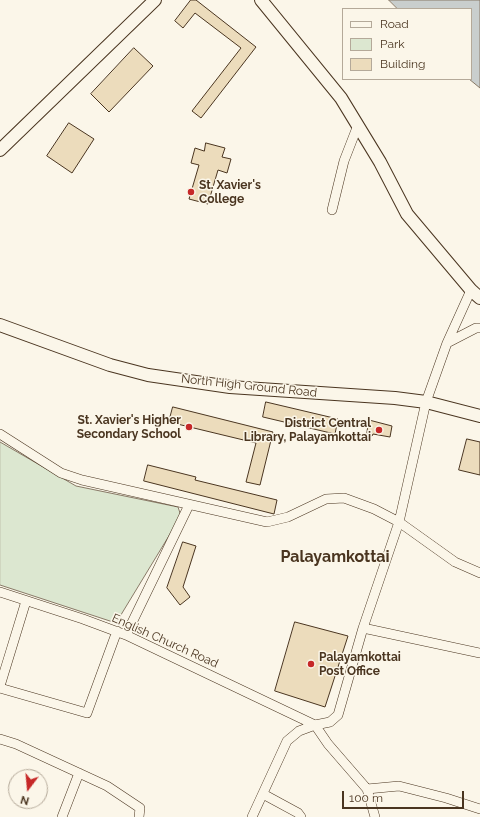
<!DOCTYPE html>
<html>
<head>
<meta charset="utf-8">
<style>
	body { margin:0 }
	#map { position:relative; width:480px; height:817px; overflow:hidden; background:#fbf6e9; font-family:Raleway,sans-serif }
	canvas { display:block }
	.legend { position:absolute; left:342px; top:8px; width:130px; height:72px; box-sizing:border-box; background:#fbf6e9; border:1px solid #b4a999; margin:0; padding:5px 7px; list-style:none; font-size:12px; color:#4a3520 }
	.legend li { display:flex; align-items:center; gap:8px; height:20px }
	.legend b { width:20px; border:1px solid #b4a999 }
	.north { position:absolute; left:8px; top:769px; width:40px; height:40px; box-sizing:border-box; background:#fbf6e9; border:1px solid #b4a999; border-radius:50%; rotate:196deg; font-size:11px; font-weight:700; line-height:16px; text-align:center; color:#4a3520 }
	.north::after { content:''; display:block; margin:auto; width:14px; height:18px; background:#c62828; clip-path:polygon(50% 0,100% 100%,50% 72%,0 100%) }
	.scale { position:absolute; left:342px; top:791px; width:122px; height:18px; box-sizing:border-box; border:2px solid #4a3520; border-top:0; padding-left:5px; font-size:12px; line-height:14px; white-space:nowrap; color:#4a3520; -webkit-text-stroke:3px #fbf6e9; paint-order:stroke }
</style>
</head>
<body>
<div id="map">
<canvas width="480" height="817"></canvas>
<ul class="legend">
<li><b style="height:5px;background:#fbf6e9"></b>Road</li>
<li><b style="height:11px;background:#dce7d0"></b>Park</li>
<li><b style="height:11px;background:#ecdcbc"></b>Building</li>
</ul>
<div class="north">N</div>
<div class="scale">100 m</div>
</div>
<script>
const c = document.querySelector('canvas').getContext('2d');
c.lineJoin = 'round';
function fill(path, color) { c.fillStyle = color; c.fill(path, 'evenodd'); }
function trace(path, color, width, dash) { c.strokeStyle = color; c.lineWidth = width; c.lineCap = dash ? 'butt' : 'round'; c.setLineDash(dash || []); c.stroke(path); }
function label(font, color, halo, rows, align = 'center') {
  c.font = font + ' Raleway,sans-serif'; c.lineWidth = 3; c.setLineDash([]); c.textBaseline = 'middle'; c.strokeStyle = halo; c.fillStyle = color; for (const [text, x, y, turn = 0] of rows) {
    c.save(); c.translate(x, y); c.rotate((+turn || 0) * Math.PI / 180); c.textAlign = isNaN(turn) ? turn : align; if (halo) c.strokeText(text, 0, 0); c.fillText(text, 0, 0); c.restore();
  }
}
const green = new Path2D(`
	M0,442L76,486L178,507L181,516L116,623L0,585Z`);
fill(green, '#dce7d0');
trace(green, '#887966', 1);
const water = new Path2D(`
	M389,0H480V88L469,79H471V9H398Z`);
fill(water, '#c9cecd');
trace(water, '#887966', 1);
const building = new Path2D(`
	M191,0H196L256,47L201,118L192,111L241,48L195,13L183,28L175,21Z
	M134,48L153,66L109,112L91,94Z
	M69,123L94,139L72,173L47,156Z
	M206,143L225,148L222,157L231,159L227,173L218,170L208,204L189,199L199,165L191,163L195,148L204,151Z
	M266,402L338,419L335,434L263,417Z
	M173,407L273,432L260,485L246,482L256,443L169,422Z
	M369,420L392,426L390,437L373,434L372,436L367,435Z
	M467,439L480,442V475L459,470Z
	M148,465L196,477L195,480L277,500L274,514L144,481Z
	M183,542L196,546L183,587L190,597L180,605L167,588Z
	M295,622L348,636L325,707L275,691Z`);
fill(building, '#ecdcbc');
trace(building, '#4a3520', 1);
const minor = new Path2D(`
	M332,210L344,161L358,125
	M447,343L476,328H480
	M0,434L61,473L82,480L267,522L288,517L326,499L344,498L374,509L399,522L455,562L480,573
	M0,592L83,619L126,635L315,725
	M363,628L480,653
	M126,635L189,505
	M0,686L26,601
	M0,688L87,713L117,631
	M315,725L328,744L367,789L375,817
	M0,739L16,744L107,786L140,808L139,817
	M367,789L399,786L446,798L480,809
	M263,794L298,813L301,817
	M62,817L79,773
	M252,817L287,741L299,731L315,725L330,722L338,715L363,628L399,522L426,402L447,343L471,290`);
const major = new Path2D(`
	M261,0L341,98L380,162L407,214L471,290L480,298
	M0,150L155,0
	M0,325L110,365L148,375L230,387L395,398L426,402L480,416`);
trace(minor, '#4a3520', 10);
trace(major, '#4a3520', 14);
trace(minor, '#fbf6e9', 9);
trace(major, '#fbf6e9', 12);
for (const [x, y, r, color] of [
	[191,192,4,"#c62828"],
	[189,427,4,"#c62828"],
	[379,430,4,"#c62828"],
	[311,664,4,"#c62828"]
]) { const dot = new Path2D(); dot.arc(x, y, r, 0, 2 * Math.PI); c.fillStyle = color; c.fill(dot); trace(dot, '#fbf6e9', 1.5); }
label('bold 12px', '#4a3520', '#fbf6e9', [
	["St. Xavier's",199,185],
	["College",199,199],
	["St. Xavier's Higher",181,420,"right"],
	["Secondary School",181,434,"right"],
	["District Central",371,423,"right"],
	["Library, Palayamkottai",371,437,"right"],
	["Palayamkottai",319,657],
	["Post Office",319,671]
], 'left');
label('12px', '#4a3520', '#fbf6e9', [
	["North High Ground Road",249,386,6],
	["English Church Road",165,641,24]
]);
label('bold 16px', '#4a3520', '#fbf6e9', [
	["Palayamkottai",335,557]
]);
</script>
</body>
</html>
